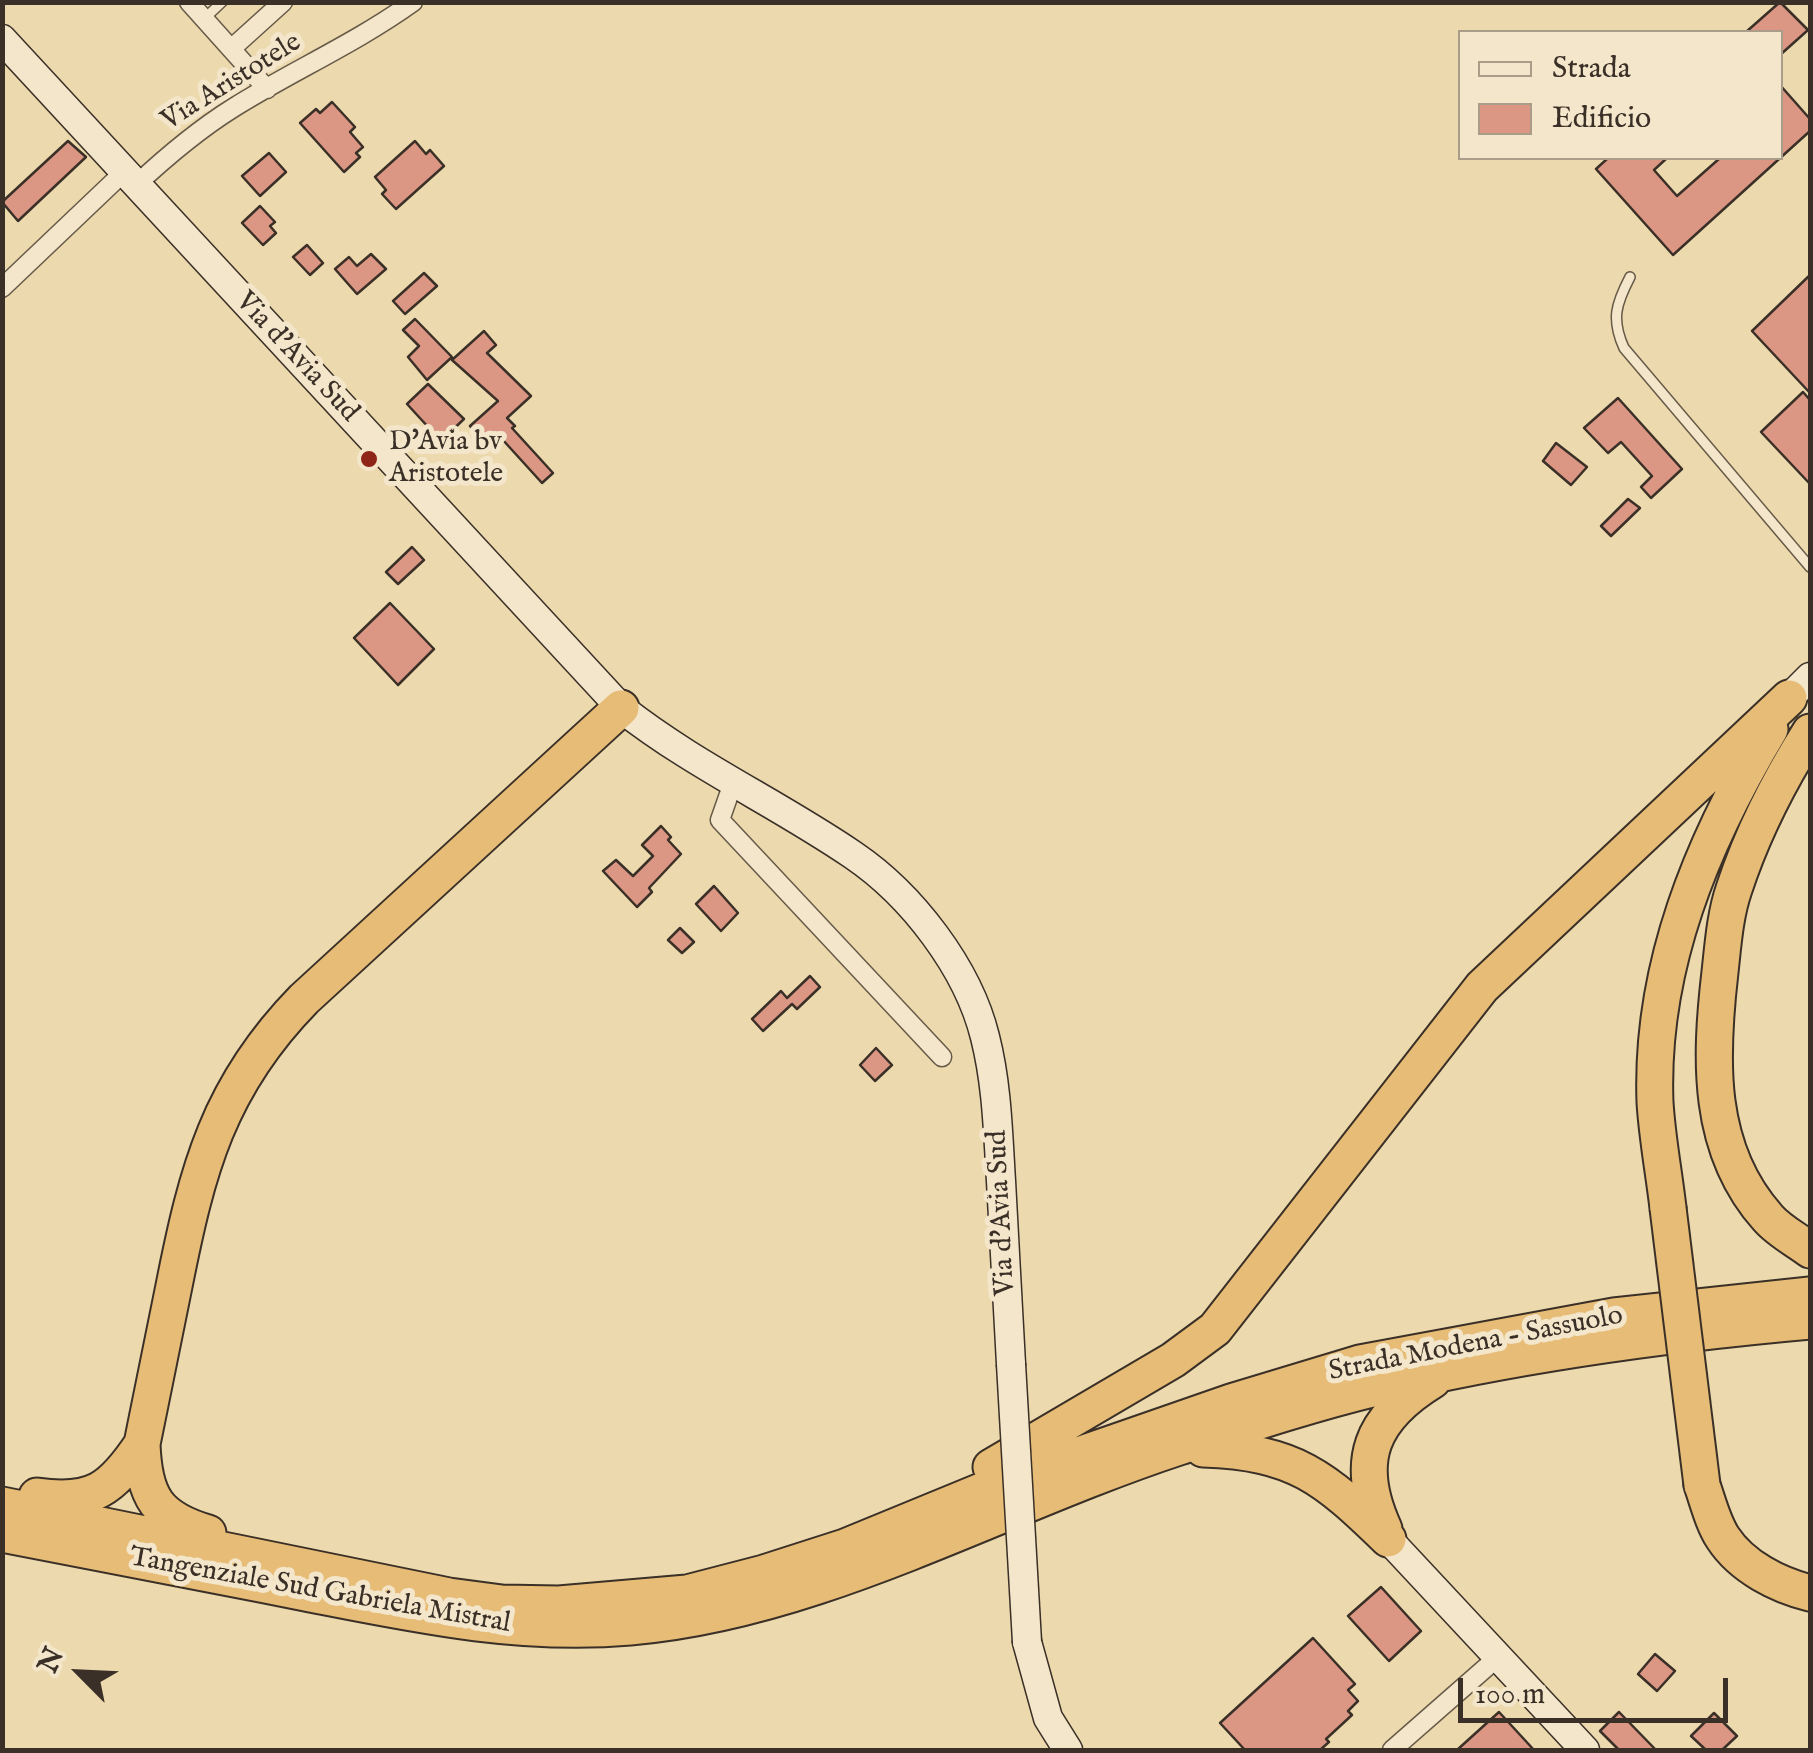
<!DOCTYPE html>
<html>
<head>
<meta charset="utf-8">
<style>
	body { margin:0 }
	#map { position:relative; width:1813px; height:1753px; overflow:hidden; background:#ecd9ad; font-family:"IM FELL English",serif }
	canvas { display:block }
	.frame { position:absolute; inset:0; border:5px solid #3b3027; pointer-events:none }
	.legend { position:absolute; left:1458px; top:30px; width:325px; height:130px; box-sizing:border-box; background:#f3e6ca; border:2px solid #a99d89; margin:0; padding:12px 18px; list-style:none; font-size:30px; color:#3b3027 }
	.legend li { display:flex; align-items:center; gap:20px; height:50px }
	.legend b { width:50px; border:2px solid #a99d89 }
	.north { position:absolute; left:30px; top:1623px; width:100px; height:100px; -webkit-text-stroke:8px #f3e6ca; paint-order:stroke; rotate:294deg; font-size:28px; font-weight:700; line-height:40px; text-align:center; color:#3b3027 }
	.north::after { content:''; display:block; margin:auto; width:35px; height:45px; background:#3b3027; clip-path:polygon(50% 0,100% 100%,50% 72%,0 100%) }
	.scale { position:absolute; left:1458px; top:1678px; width:270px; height:45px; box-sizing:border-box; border:5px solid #3b3027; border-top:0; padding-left:12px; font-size:30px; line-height:35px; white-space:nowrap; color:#3b3027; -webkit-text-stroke:8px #f3e6ca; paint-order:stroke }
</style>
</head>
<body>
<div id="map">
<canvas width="1813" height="1753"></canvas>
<div class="frame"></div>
<ul class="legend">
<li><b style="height:12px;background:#f3e6ca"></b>Strada</li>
<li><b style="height:28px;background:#db9783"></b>Edificio</li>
</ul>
<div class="north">N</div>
<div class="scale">100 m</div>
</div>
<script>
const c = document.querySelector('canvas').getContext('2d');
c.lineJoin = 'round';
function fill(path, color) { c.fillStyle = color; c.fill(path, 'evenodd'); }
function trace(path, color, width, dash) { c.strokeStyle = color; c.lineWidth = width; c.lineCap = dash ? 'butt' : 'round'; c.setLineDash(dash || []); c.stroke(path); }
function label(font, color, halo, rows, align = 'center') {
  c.font = font + ' "IM FELL English",serif'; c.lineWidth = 10; c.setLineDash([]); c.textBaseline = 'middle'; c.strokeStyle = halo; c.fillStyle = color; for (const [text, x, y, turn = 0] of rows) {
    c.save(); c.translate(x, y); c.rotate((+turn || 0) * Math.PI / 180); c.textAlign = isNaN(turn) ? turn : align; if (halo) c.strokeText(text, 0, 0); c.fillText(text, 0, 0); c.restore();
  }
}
const building = new Path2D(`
	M1780,2L1808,30L1780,55V32H1746Z
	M1780,85L1810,119V131L1673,255L1596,169L1608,158H1667L1654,170L1677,196L1720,158H1780Z
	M332,102L355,127L350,132L363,147L356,153L360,157L344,172L300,123L316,109L320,113Z
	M68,141L86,157L18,221L2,202Z
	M415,141L426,154L430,150L444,166L396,209L382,194L386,190L375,177Z
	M269,153L286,172L260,196L242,176Z
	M260,206L275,222L270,226L276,233L263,245L242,223Z
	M307,245L323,263L310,275L293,257Z
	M371,254L386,269L357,294L335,269L349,257L357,266Z
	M424,273L437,286L405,314L393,301Z
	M1810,275V393L1752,331Z
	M415,319L452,357L427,380L408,357L419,346L403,330Z
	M484,331L496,345L487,353L531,396L507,418L515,426L512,428L553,473L542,483L502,439L492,448L470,426L498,401L452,360Z
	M428,384L464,419L441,441L407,404Z
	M1803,392L1810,400V484L1761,432Z
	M1618,398L1682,469L1651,498L1641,487L1652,476L1621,442L1608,453L1584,428Z
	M1556,443L1587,467L1571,485L1543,461Z
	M1628,499L1640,508L1611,536L1601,526Z
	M412,547L424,560L398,584L386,572Z
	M390,603L434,649L398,685L354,638Z
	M661,826L671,837L668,840L681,854L649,888L652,892L637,907L603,871L616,860L633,876L653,856L642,845Z
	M714,886L738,913L721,931L696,904Z
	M680,928L694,942L682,953L668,940Z
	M810,976L820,987L797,1009L792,1004L763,1031L752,1019L781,991L787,998Z
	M876,1048L892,1065L875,1081L860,1065Z
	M1381,1587L1421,1631L1389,1661L1348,1616Z
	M1313,1638L1355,1684L1348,1690L1358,1701L1348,1711L1352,1715L1326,1739L1329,1742L1320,1750H1245L1220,1723Z
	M1655,1654L1675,1671L1657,1691L1638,1674Z
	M1499,1712L1534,1750H1457Z
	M1619,1712L1656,1750H1619L1600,1731Z
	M1714,1713L1737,1736L1722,1750H1706L1691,1736Z`);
fill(building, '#db9783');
trace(building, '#3b3027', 2.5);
const lane = new Path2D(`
	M204,19L222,2
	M1630,277C1616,304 1611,319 1624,348L1810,567`);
const street = new Path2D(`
	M189,2L267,89
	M231,49L283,2
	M136,185C166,157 198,130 233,108C292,71 356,43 413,2
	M2,288L125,171
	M733,783L720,820L942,1057
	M1392,1750L1498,1657`);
const secondary = new Path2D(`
	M2,39L621,708C693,765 777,803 853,855C912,895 968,968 985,1037C997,1084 998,1133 1001,1181C1004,1242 1008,1303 1011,1364
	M1789,698L1810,677
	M1388,1539L1585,1750
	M1027,1642L1048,1718L1068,1750`);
const highway = new Path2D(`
	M1810,732C1779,781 1752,834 1734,889C1725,915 1723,945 1720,972C1710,1058 1706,1149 1768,1218C1779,1231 1797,1240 1810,1250
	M1668,1208C1664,1173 1657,1137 1655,1102C1650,967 1702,843 1770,729
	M1203,1449C1295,1452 1324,1477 1388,1539
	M991,1467L1173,1360L1215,1329L1482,987L1789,698
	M1702,1485C1708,1502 1713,1523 1723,1538C1742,1567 1778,1585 1810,1593
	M37,1496C93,1504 112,1489 142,1444
	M2,1505L449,1596L502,1603L559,1604L687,1593L764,1573L845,1547L1018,1476L1231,1402L1360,1363L1614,1316L1810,1295
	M1384,1529C1353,1461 1371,1418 1433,1380
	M208,1533C156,1518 144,1496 142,1444C153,1391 163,1339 174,1286C197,1170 218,1087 304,999L621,708
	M2,1534C104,1554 205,1573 306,1593C413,1614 520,1637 630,1627C820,1611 999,1506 1179,1447C1244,1426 1310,1404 1376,1388C1518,1354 1665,1334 1810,1321`);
trace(lane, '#675a48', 12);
trace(street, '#675a48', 21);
trace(secondary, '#3b3027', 31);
trace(highway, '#3b3027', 39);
trace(lane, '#f3e6ca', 9);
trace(street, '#f3e6ca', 18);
trace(secondary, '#f3e6ca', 28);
trace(highway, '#e6bc76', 35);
const secondaryBridge = new Path2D(`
	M1011,1364L1027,1642`);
const highwayBridge = new Path2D(`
	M1668,1208L1702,1485`);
trace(secondaryBridge, '#3b3027', 31, []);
trace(highwayBridge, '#3b3027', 39, []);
trace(secondaryBridge, '#f3e6ca', 28);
trace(highwayBridge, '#e6bc76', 35);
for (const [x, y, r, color] of [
	[369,459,10,"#8f2418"]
]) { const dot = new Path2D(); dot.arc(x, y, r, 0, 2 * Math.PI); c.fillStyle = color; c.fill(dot); trace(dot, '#f3e6ca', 4); }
label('28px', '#3b3027', '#f3e6ca', [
	["Via Aristotele",232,83,-32],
	["Via d'Avia Sud",296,358,47],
	["Via d'Avia Sud",1003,1213,-93],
	["Strada Modena - Sassuolo",1476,1345,-11],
	["Tangenziale Sud Gabriela Mistral",320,1592,10]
]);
label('28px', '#3b3027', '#f3e6ca', [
	["D'Avia bv",389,443],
	["Aristotele",389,475]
], 'left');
</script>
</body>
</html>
